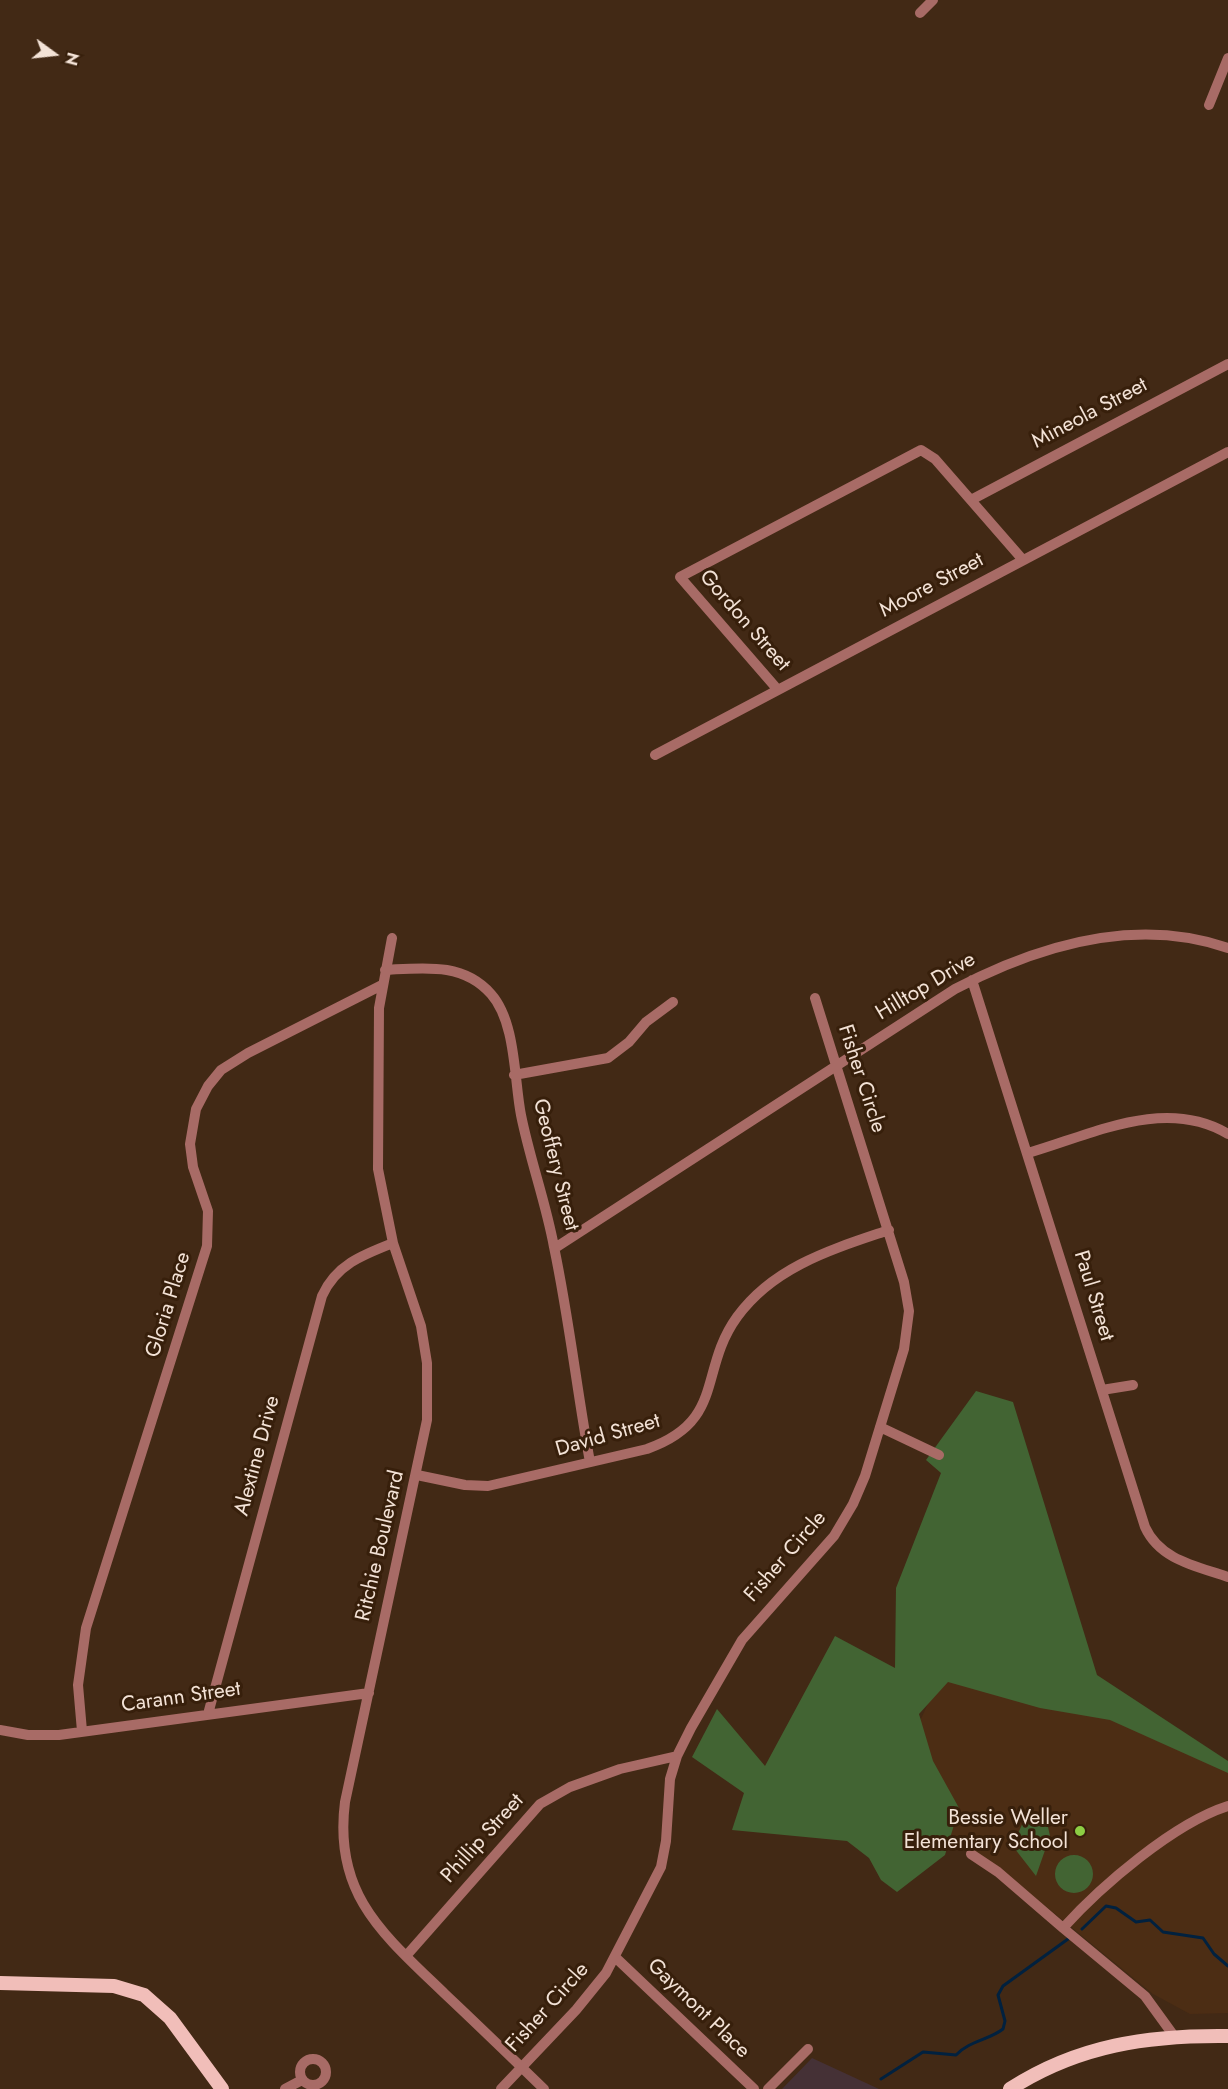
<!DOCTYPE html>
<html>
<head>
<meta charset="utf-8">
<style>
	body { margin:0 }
	#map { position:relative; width:1228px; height:2089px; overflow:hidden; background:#422915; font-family:Jost,sans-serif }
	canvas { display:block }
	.north { position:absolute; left:24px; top:24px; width:60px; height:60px; -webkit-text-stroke:4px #371f0b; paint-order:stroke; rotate:105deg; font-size:16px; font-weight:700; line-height:24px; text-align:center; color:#f3e2d6 }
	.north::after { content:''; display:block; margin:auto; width:21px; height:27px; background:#f3e2d6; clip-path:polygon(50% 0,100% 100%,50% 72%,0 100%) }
</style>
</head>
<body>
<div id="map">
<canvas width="1228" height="2089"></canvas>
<div class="north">N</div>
</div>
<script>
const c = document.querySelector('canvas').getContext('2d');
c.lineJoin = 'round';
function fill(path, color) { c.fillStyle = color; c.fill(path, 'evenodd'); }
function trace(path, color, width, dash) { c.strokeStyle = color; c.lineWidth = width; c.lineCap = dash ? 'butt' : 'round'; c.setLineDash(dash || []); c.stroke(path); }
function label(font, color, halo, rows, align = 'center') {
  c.font = font + ' Jost,sans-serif'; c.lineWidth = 6; c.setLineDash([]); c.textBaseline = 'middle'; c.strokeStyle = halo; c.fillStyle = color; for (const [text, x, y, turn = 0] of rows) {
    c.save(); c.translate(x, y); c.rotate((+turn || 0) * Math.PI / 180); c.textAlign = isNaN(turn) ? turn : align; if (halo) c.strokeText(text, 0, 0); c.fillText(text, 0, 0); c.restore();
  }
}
fill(new Path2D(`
	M812,2058L879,2089H782Z`), '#453136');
fill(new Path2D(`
	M945,1666L1115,1717L1228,1766V2013L1190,2014L1153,1994L994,1864L882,1805Z`), '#4c2d14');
fill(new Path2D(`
	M976,1391L1013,1402L1097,1675L1228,1761V1773L1110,1720L1040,1708L948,1682L919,1714L933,1761L959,1808L945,1855L897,1892L881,1880L869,1858L847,1841L732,1830L744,1793L692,1757L717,1709L765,1766L835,1636L895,1668L896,1588L941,1473L926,1460Z
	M1025,1818L1035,1820L1048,1827L1050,1836L1036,1876L1015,1849V1840Z
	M1055 1874a19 19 0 1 1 38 0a19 19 0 1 1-38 0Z`), '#426433');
trace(new Path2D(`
	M1082,1929L1106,1906L1116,1908L1136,1922L1150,1920L1163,1932L1203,1938L1214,1954L1228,1966
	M881,2079L923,2052L956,2055C969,2041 989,2040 1003,2029L1005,2021L998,1995L1003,1986L1068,1939`), '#01213f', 3);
trace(new Path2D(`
	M920,13L933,0
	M1209,105L1228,58
	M971,500L1228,364
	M778,690L680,577L921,450L935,459L1023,560
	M655,755L1228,452
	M392,938L379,1008L378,1169L393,1243L421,1326L427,1363V1420L345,1802C333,1895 384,1935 445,1994C478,2025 511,2057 544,2089
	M385,970C423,968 463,962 491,994C516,1022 514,1079 521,1115C530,1160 546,1203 554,1247C569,1318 577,1391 590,1462
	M972,980L1145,1527C1160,1560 1196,1566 1228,1577
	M514,1075L608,1058L629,1042L646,1022L673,1002
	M1028,1153C1091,1135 1165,1096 1228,1134
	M555,1248L955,989C1037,946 1136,916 1228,948
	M1102,1390L1133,1385
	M880,1427L939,1455
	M417,1475L465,1485L488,1486L647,1449C726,1421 698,1371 737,1317C774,1266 833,1249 889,1230
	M208,1714L322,1296C336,1265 362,1255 393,1243
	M0,1730L28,1735H59L369,1693
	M82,1731L78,1685L86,1628L207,1246L208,1211L193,1167L190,1144L196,1109L208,1086L221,1070L248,1053L382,985
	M971,1854L998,1872L1063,1928
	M406,1956L540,1804L570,1787L620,1769L677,1756
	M615,1957L754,2089
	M1174,2036L1145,1996L1063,1928C1101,1886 1174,1823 1228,1806
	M300 2072a13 13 0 1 1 26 0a13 13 0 1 1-26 0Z
	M285,2089L302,2080
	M501,2089L576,2010L606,1973L661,1867L666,1841L670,1779L677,1756L691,1728L742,1640L834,1536L853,1504L865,1476L904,1349L909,1311L904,1282L815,998
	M768,2089L808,2049`), '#a86b66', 10);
trace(new Path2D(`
	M0,1983L114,1986L144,1995L170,2018L222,2089
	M1010,2089C1078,2045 1149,2035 1228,2036`), '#f1beb9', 14);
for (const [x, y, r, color] of [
	[1080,1831,6,"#8dce44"]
]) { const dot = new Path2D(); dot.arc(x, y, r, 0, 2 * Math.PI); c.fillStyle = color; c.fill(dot); trace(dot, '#371f0b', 2); }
label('21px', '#f3e2d6', '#371f0b', [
	["Mineola Street",1090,414,-28],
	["Moore Street",932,586,-28],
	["Gordon Street",744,621,49],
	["Hilltop Drive",926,987,-31],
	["Fisher Circle",861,1079,72],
	["Geoffery Street",555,1165,76],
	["Paul Street",1093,1296,73],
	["Gloria Place",169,1305,-73],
	["David Street",608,1436,-16],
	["Alextine Drive",258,1456,-75],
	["Ritchie Boulevard",381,1546,-77],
	["Fisher Circle",786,1557,-49],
	["Carann Street",181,1698,-8],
	["Phillip Street",483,1839,-48],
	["Fisher Circle",548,2008,-48],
	["Gaymont Place",698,2009,44]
]);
label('21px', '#f3e2d6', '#371f0b', [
	["Bessie Weller",1068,1819],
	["Elementary School",1068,1843]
], 'right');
</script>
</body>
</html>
